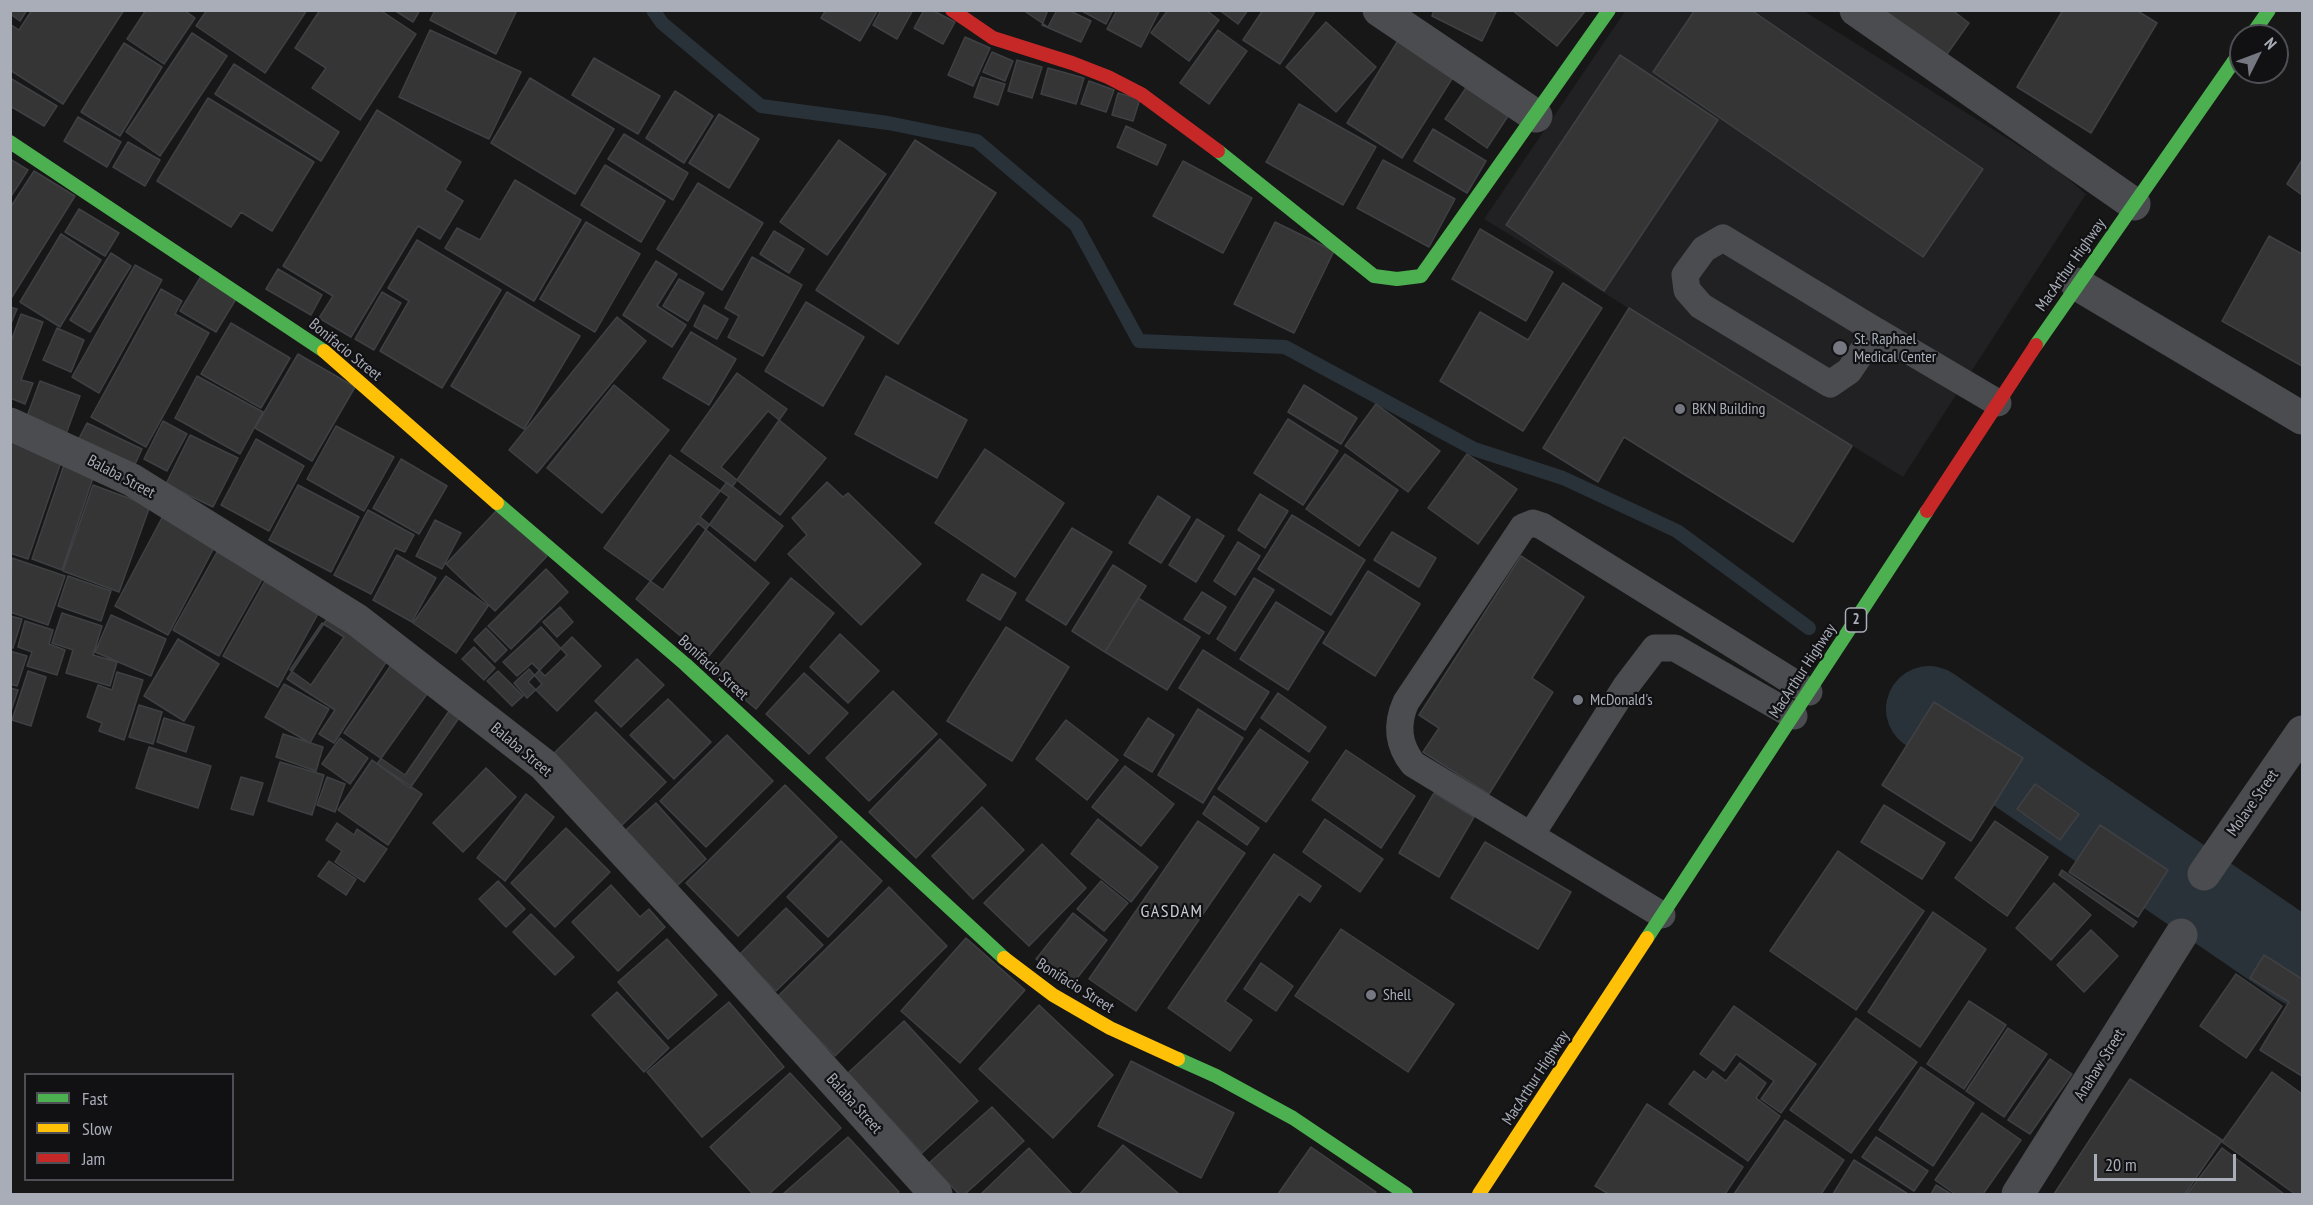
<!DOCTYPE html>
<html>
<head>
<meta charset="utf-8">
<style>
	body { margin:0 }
	#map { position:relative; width:2313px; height:1205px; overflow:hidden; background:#171717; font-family:"PT Sans Narrow",sans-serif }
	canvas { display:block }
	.frame { position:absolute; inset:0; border:12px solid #a8adb8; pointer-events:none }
	.legend { position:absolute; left:24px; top:1073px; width:210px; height:108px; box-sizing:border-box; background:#111113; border:2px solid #4d4f55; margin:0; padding:8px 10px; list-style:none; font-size:18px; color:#a8adb8 }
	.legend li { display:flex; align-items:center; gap:12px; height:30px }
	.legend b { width:30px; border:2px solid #4d4f55 }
	.north { position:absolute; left:2229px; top:24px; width:60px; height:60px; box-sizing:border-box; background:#111113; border:2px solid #4d4f55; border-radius:50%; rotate:48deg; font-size:16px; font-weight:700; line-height:24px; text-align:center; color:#a8adb8 }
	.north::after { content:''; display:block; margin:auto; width:21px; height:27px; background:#757880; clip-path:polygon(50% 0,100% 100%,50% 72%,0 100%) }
	.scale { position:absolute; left:2094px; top:1154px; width:142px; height:27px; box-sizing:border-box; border:3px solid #a8adb8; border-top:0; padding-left:8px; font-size:18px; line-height:21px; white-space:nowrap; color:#a8adb8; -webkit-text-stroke:4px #111113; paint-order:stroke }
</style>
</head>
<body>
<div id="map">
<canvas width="2313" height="1205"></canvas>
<div class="frame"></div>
<ul class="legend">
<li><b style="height:8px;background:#4caf50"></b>Fast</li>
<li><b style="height:8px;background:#ffc107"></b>Slow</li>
<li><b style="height:8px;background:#c62828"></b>Jam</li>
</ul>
<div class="north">N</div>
<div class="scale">20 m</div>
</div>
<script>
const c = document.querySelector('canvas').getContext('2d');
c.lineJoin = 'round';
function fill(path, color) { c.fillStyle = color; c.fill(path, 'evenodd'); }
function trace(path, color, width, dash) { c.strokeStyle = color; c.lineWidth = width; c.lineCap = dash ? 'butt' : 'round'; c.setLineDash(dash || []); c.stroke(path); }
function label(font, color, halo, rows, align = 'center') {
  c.font = font + ' "PT Sans Narrow",sans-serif'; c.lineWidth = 4.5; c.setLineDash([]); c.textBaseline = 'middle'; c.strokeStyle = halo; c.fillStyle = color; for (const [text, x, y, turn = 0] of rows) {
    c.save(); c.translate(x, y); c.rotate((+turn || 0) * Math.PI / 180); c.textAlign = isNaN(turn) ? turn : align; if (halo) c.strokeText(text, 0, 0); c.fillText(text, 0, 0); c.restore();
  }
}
fill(new Path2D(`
	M1626,10L1804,11L2056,169L2086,194L1903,477L1484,219Z`), '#212123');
trace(new Path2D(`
	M653,10L662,23L761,106L888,123L977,141L1076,225L1139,341L1285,347L1474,449L1563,478L1677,531L1809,628`), '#2a3239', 14);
trace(new Path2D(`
	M1929,709L2302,964`), '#2a3239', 86);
const building = new Path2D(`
	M10,10H27L20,21L10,14Z
	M32,10H124L63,104L10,70V24L19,30Z
	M146,10H184L195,18L164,64L127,39Z
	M207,10H307L265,73L196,26Z
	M320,10H380L416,34L360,120L312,88L326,68L295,48Z
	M394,10H420L413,22Z
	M435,10H517L496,54L430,20Z
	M826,10H878L860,41L821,18Z
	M881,10H913L897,39L873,25Z
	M924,10H932L955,22L943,44L914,28Z
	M1023,10H1057L1048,27Z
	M1048,10H1068L1091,21L1081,42L1042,25Z
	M1080,10H1113L1106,24Z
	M1117,10H1160L1141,47L1107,29Z
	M1168,10H1206L1219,20L1189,61L1151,33Z
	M1219,10H1248L1238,24Z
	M1263,10H1316L1280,64L1243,40Z
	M1434,10H1497L1482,41L1432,16Z
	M1512,10H1586L1557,46Z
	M1695,10H1751L1983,169L1923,257L1653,72Z
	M1879,10H1952L1969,23L1945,57Z
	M2063,10H2136L2157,23L2091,133L2017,87Z
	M1326,22L1376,67L1336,112L1286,67Z
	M430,30L521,72L489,139L399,97Z
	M1218,30L1247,51L1209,104L1180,83Z
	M192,33L227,56L160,156L126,132Z
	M965,37L990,48L973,86L948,75Z
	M1399,39L1455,74L1402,158L1347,123Z
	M124,43L162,67L120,136L81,112Z
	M992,52L1013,61L1005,81L983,72Z
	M1620,55L1718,120L1604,291L1506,225Z
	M594,58L660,96L638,134L572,95Z
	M1017,60L1042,67L1032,98L1008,91Z
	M234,64L339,132L321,161L215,94Z
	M1048,68L1084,78L1076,104L1041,94Z
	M981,77L1005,84L998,105L974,97Z
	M10,78L57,106L44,126L10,106Z
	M530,78L614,129L575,194L491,143Z
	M1089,81L1114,90L1106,112L1081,104Z
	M1470,82L1512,110L1487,148L1445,119Z
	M675,91L713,116L684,163L646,138Z
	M1118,93L1140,99L1133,121L1112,115Z
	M208,98L314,162L272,231L241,212L231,227L157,181Z
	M1299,104L1376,147L1343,205L1266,162Z
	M377,110L461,162L445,190L463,201L440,239L418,226L351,337L319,318L333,296L283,266Z
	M719,114L759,139L729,188L689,163Z
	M78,117L121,142L107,167L64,141Z
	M1126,126L1166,145L1157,165L1117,147Z
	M1433,129L1486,161L1467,193L1414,161Z
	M624,134L688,173L673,200L608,159Z
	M839,140L886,174L827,255L780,222Z
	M915,140L996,193L898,344L816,290Z
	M128,142L160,160L145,186L113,167Z
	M10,159L28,170L10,198Z
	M1383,160L1455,199L1429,247L1357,208Z
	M2302,160V195L2287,184Z
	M1183,161L1252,198L1223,253L1153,216Z
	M605,165L665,201L641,242L581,205Z
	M34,171L75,196L10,300V208Z
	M515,180L581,220L534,301L445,248L457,228L480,240Z
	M698,183L763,223L722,290L657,249Z
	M79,209L119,233L105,256L65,232Z
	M586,222L640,254L595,332L540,299Z
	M1275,222L1334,251L1294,333L1234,304Z
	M1480,229L1553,272L1526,321L1452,279Z
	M774,231L804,249L789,273L760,254Z
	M61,234L101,260L60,327L20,302Z
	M2269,236L2302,254V366L2222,321Z
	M417,240L501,290L442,388L380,351L409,301L388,288Z
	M111,253L131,266L90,332L70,320Z
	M752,257L802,285L763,356L728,337L739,316L725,308Z
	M656,261L677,274L657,306L686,325L672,347L623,315Z
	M135,265L162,280L99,393L72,377Z
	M278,269L322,295L311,315L266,289Z
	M203,273L239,294L216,332L180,311Z
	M679,279L704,293L688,321L663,306Z
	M1563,283L1602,308L1523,431L1440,381L1480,312L1528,340Z
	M161,289L182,301L175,314L209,333L146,447L91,417Z
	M382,292L401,303L374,350L355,339Z
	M507,292L580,336L524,429L451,386Z
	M806,302L864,337L823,406L765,371Z
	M704,305L728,319L717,339L694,326Z
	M10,307L17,309L10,326Z
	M1629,308L1852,446L1793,542L1624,437L1598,482L1543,448Z
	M21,314L43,322L21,380L33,383L25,404L10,398V344Z
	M617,317L646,341L537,473L509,450Z
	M231,323L290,358L261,408L201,374Z
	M57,328L84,340L71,372L43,360Z
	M691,332L736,359L709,405L663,378Z
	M298,354L355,387L312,461L255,428Z
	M737,373L787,409L732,487L681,451Z
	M197,376L263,412L240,454L175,418Z
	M886,376L967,420L937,478L855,434Z
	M40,381L80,396L66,434L26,419Z
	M614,385L669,430L602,513L547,468Z
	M1304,385L1357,418L1341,444L1288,412Z
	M1376,404L1440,451L1408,492L1345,446Z
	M768,411L826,458L780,515L721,467Z
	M1288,419L1338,451L1303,505L1254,473Z
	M163,421L187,434L167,471L144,459Z
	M87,423L142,449L131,473L75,446Z
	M336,426L394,457L364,511L307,479Z
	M190,435L238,458L213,507L166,484Z
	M256,439L304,466L269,531L221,505Z
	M10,441L62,459L28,559L10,553Z
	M985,449L1064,503L1015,577L935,523Z
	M1345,454L1398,490L1359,546L1306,509Z
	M1467,454L1517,489L1478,544L1428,508Z
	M670,455L729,497L663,590L604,548Z
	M401,459L447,486L419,534L373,508Z
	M65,462L95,472L62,570L32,559Z
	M727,482L783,526L755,561L700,517Z
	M827,482L843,497L848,493L921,564L861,625L788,554L807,535L792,518Z
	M93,485L150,506L119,592L63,571Z
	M298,485L359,517L331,572L269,540Z
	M1260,494L1288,511L1265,548L1238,530Z
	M1158,496L1190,517L1161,563L1129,543Z
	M498,509L547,556L495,611L446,564Z
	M368,510L414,535L405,552L395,548L371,594L334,575Z
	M1292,515L1365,560L1331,615L1258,569Z
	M163,516L216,544L168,635L115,606Z
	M1197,519L1224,536L1196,582L1169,565Z
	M435,520L461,533L442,569L416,556Z
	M698,523L769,583L707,658L636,599Z
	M1072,528L1112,552L1066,625L1026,600Z
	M1392,532L1436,558L1419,587L1374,560Z
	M1238,542L1260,556L1235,595L1214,581Z
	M217,552L263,578L219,656L173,630Z
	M397,555L436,578L412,622L373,600Z
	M1521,556L1584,597L1532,678L1553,692L1489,794L1423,752L1439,728L1419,715Z
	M12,558L65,576L48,625L10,612Z
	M1113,565L1146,586L1105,652L1072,631Z
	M546,569L568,592L511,649L488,626Z
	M1368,571L1420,604L1375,676L1323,643Z
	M982,574L1016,593L1000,620L967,600Z
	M68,576L111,591L101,621L58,606Z
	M446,576L488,606L456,653L413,623Z
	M791,578L834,613L756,709L713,673Z
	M1254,578L1274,590L1235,651L1217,639Z
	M265,581L319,612L278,687L223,656Z
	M1202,592L1226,607L1209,634L1184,619Z
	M1138,598L1200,637L1167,690L1105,652Z
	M1276,602L1324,632L1288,690L1240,659Z
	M560,607L573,622L557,637L543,622Z
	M62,613L102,626L93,655L117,662L110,686L66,673L73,650L52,643Z
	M111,615L166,639L151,676L95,652Z
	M10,616L22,619L13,648L10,647Z
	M329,616L390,656L334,743L319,734L335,710L287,679Z
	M25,621L53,630L49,644L65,650L57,675L27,666L32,652L18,647Z
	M322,623L344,637L311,685L290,670Z
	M541,627L567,655L545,676L532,663L517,676L503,662Z
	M1006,627L1069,667L1012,761L947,721Z
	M486,628L507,650L495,662L474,640Z
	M840,634L879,671L848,703L810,667Z
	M572,637L601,666L557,711L528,682Z
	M178,639L219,664L184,721L144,696Z
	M474,647L495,668L484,680L462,659Z
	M1203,650L1269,692L1245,730L1179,688Z
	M10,651L27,656L17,686L10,684Z
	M396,658L456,701L405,775L344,733Z
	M637,659L664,685L621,727L595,701Z
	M529,669L542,684L527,698L514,683Z
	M28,671L46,677L31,726L12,720Z
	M498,671L523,696L512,706L487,681Z
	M117,672L143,680L124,740L99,731L102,723L87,717L98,685L112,690Z
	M804,673L848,713L809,754L766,714Z
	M284,684L329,709L310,743L265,717Z
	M10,688L18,690L10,714Z
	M429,691L461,715L410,788L377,764Z
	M893,691L937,734L869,801L826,758Z
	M1278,693L1326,727L1309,752L1261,718Z
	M668,699L711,742L674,779L630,735Z
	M1934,702L2023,758L1971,841L1882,785Z
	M139,705L162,712L153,744L129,737Z
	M1198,709L1243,738L1203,803L1158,775Z
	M596,712L666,782L617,830L547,760Z
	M164,718L194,727L186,752L157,742Z
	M1148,718L1174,735L1152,772L1124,755Z
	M1066,720L1118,760L1087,800L1036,759Z
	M1260,729L1308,762L1266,822L1218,789Z
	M283,734L323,747L316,771L276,757Z
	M727,735L773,781L706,847L660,801Z
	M340,738L368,758L350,784L322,764Z
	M940,739L986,785L916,858L869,812Z
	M149,747L211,766L198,808L136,788Z
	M1346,750L1415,796L1381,848L1312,800Z
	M372,760L422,794L388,845L338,810Z
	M280,762L324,775L312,815L268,801Z
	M1125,766L1174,804L1141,846L1092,807Z
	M486,768L516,797L463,852L433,823Z
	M241,777L263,783L253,815L231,809Z
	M327,777L345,784L335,812L317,805Z
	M2035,784L2079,814L2060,840L2017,809Z
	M785,785L837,837L738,936L686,883Z
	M1434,793L1474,817L1439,877L1399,853Z
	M526,794L554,817L505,881L477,858Z
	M1214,796L1259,828L1247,845L1203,814Z
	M656,803L706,859L669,893L618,837Z
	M1884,805L1945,843L1922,879L1861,842Z
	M982,807L1024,850L973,899L932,856Z
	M1098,819L1158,867L1131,902L1071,854Z
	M1325,819L1383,859L1360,892L1303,852Z
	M1198,821L1245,853L1136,1011L1089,979Z
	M1995,821L2048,857L2007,916L1955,878Z
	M337,823L354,835L357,829L387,849L364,882L335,862L342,851L326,840Z
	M2100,825L2168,870L2138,917L2069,872Z
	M566,828L610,872L555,927L511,883Z
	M841,841L882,881L828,937L787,897Z
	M1485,842L1571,892L1538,949L1451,898Z
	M1042,844L1086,888L1029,946L984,903Z
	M1838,851L1924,911L1856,1010L1770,951Z
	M1274,854L1321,886L1310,902L1299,894L1225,1001L1252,1020L1230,1051L1168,1008Z
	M329,861L356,879L346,895L318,876Z
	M2062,870L2137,922L2133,927L2059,875Z
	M498,881L525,909L506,927L479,899Z
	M1101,881L1128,903L1104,931L1077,909Z
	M2054,883L2091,915L2051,960L2016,928Z
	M611,885L640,917L649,909L665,927L618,971L572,922Z
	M889,887L947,946L835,1056L777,997Z
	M786,908L823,945L776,991L739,955Z
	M1933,912L1986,949L1920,1047L1868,1012Z
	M1073,913L1107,940L1070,987L1036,959Z
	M531,914L574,957L555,975L513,932Z
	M1341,929L1454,1004L1408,1072L1295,996Z
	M2091,930L2118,956L2084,992L2057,965Z
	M966,938L1025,990L960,1063L901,1011Z
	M667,939L717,995L668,1039L618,982Z
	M2264,955L2302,979V1076L2260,1050L2289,1002L2250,978Z
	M1261,963L1293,986L1276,1011L1244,989Z
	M2236,974L2282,1006L2246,1058L2200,1026Z
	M617,992L669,1048L644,1072L592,1015Z
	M1969,1001L2006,1025L1964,1089L1927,1064Z
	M729,1002L784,1067L702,1137L647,1072Z
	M1039,1005L1113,1075L1053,1138L979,1069Z
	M1734,1006L1816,1064L1781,1113L1761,1099L1774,1081L1736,1054L1724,1071L1700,1054Z
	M1856,1018L1917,1062L1851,1153L1790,1110Z
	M904,1021L978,1101L922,1153L848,1073Z
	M2008,1028L2047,1054L2004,1117L1966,1091Z
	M2050,1059L2072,1074L2030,1134L2008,1120Z
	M1131,1061L1234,1113L1201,1178L1098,1126Z
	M1740,1063L1766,1083L1756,1098L1780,1116L1748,1161L1669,1104L1694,1071L1706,1080L1713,1071L1726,1081Z
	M1921,1067L1974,1103L1933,1166L1879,1130Z
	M2272,1072L2302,1094V1194H2295L2222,1142Z
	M790,1073L841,1128L769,1194H753L710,1147Z
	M2130,1079L2222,1140L2185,1194H2054Z
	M1647,1104L1743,1167L1725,1194H1609L1595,1186Z
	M992,1107L1024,1141L965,1194H959L929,1163Z
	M1982,1113L2021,1140L1983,1194H1955L1935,1180Z
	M1785,1120L1844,1160L1821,1194H1734Z
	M848,1137L899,1192L896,1194H783Z
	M1876,1137L1928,1171L1914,1191L1862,1157Z
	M1123,1145L1179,1194H1080Z
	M1311,1147L1376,1192L1374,1194H1278Z
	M1029,1148L1072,1194H981Z
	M2222,1148L2284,1194H2187Z
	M1854,1160L1908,1194H1833Z
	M1936,1185L1951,1194H1931Z`);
fill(building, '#353536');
trace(building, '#3f4043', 1.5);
trace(new Path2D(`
	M1723,238L1876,331L1849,371L1830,384L1701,306L1687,290L1685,275L1704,249Z
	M1876,331L1998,403
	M1531,835L1626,686L1655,648H1675L1794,716
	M1662,915L1413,764C1398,745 1396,724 1406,702L1523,527L1533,523L1542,526L1809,692`), '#4b4c50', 27);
trace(new Path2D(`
	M1379,10L1536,116
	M1856,10L2134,204
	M2077,284L2302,418
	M10,424L132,480L357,620L544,765L729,965L936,1194
	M2204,874L2302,732
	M2018,1194L2181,935`), '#4b4c50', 33);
trace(new Path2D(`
	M2251,36L2269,10
	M10,142L324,351
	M1218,151L1374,276L1397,279L1421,276L1609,10
	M2036,345L2241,51
	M497,503L685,664L1004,958
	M1647,938L1927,511
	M1178,1059L1216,1076L1293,1118L1406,1194`), '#4caf50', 14);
trace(new Path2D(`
	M324,351L497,503
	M1004,958L1053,995L1110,1028L1178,1059
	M1479,1194L1647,938`), '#ffc107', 14);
trace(new Path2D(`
	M952,10L993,38L1072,63L1108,77L1141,94L1218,151
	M1927,511L2036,345`), '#c62828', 14);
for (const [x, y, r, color] of [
	[1840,348,8,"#757880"],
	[1680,409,6,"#757880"],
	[1578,700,6,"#757880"],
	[1371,995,6,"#757880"]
]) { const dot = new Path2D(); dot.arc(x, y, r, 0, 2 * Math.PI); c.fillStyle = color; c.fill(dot); trace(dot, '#111113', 2); }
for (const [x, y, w] of [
	[1856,620,21]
]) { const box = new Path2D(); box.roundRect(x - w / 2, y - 12, w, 24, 4.5); c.fillStyle = '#111113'; c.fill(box); trace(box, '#a8adb8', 1.5); }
label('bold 15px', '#a8adb8', null, [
	["2",1856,620]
]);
label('16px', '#a8adb8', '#111113', [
	["MacArthur Highway",2071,265,-55],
	["Bonifacio Street",345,350,39],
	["Balaba Street",121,477,28],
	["Bonifacio Street",713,668,42],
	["MacArthur Highway",1803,671,-57],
	["Balaba Street",521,750,40],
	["Molave Street",2253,803,-55],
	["Bonifacio Street",1075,986,32],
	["Anahaw Street",2100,1065,-58],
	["MacArthur Highway",1536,1078,-57],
	["Balaba Street",854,1104,48]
]);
label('16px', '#a8adb8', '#111113', [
	["St. Raphael",1854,339],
	["Medical Center",1854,357],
	["BKN Building",1692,409],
	["McDonald's",1590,700],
	["Shell",1383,995]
], 'left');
c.letterSpacing = '1.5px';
label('18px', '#c9ccd4', '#111113', [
	["GASDAM",1172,912]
]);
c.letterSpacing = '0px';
</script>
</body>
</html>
